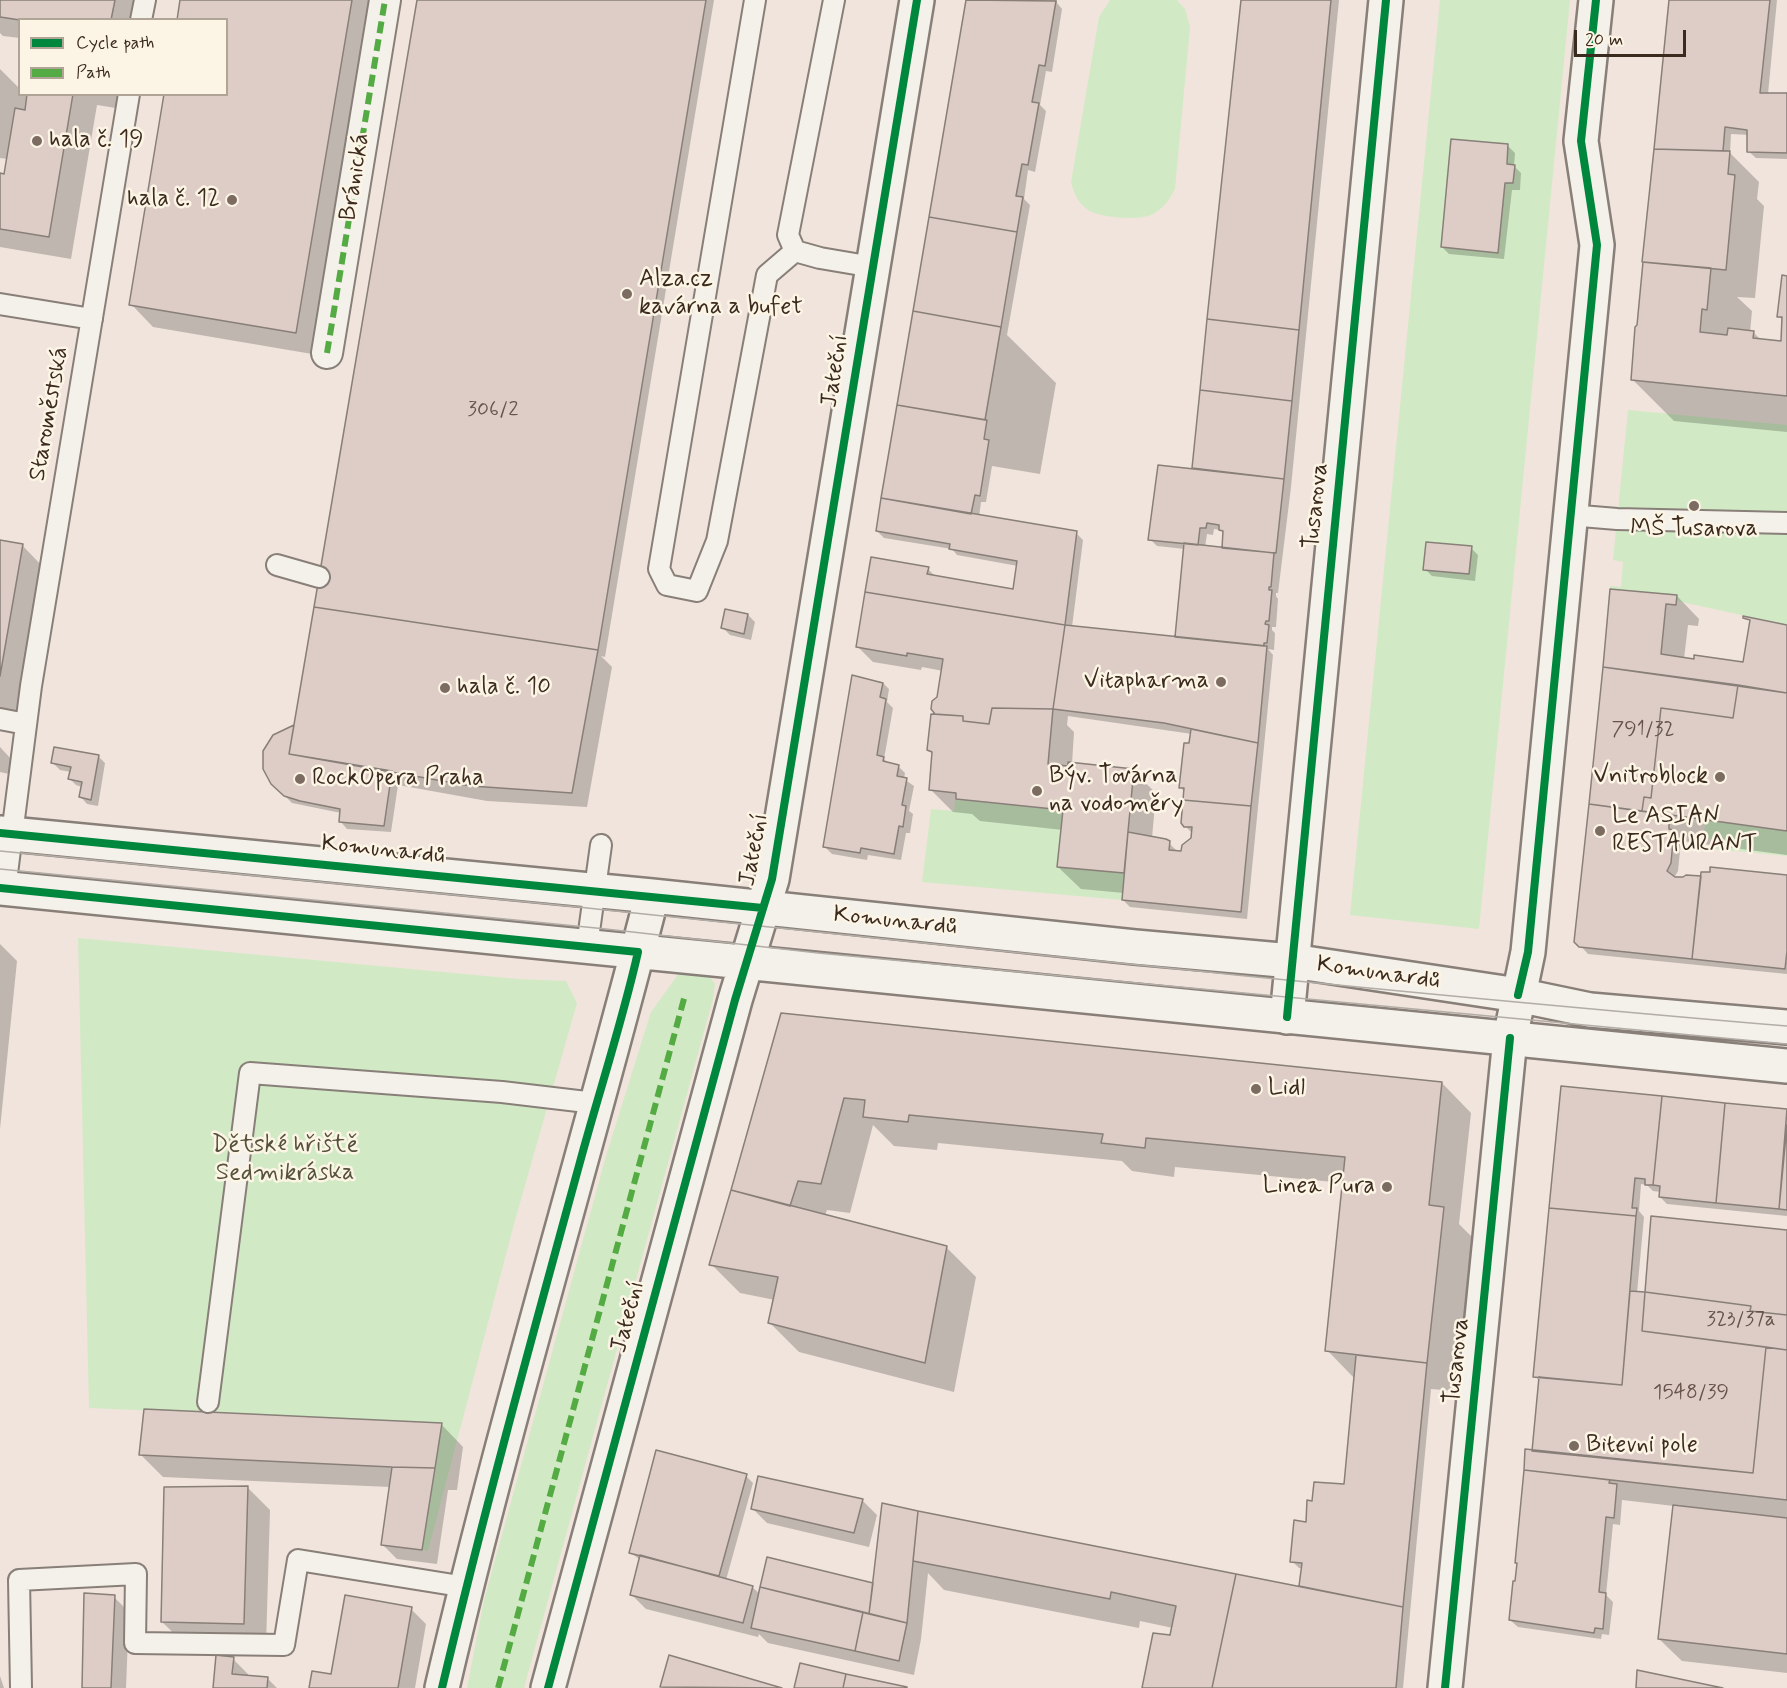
<!DOCTYPE html>
<html>
<head>
<meta charset="utf-8">
<style>
	body { margin:0 }
	#map { position:relative; width:1787px; height:1688px; overflow:hidden; background:#f1e4dc; font-family:Mynerve,sans-serif }
	canvas { display:block }
	.legend { position:absolute; left:18px; top:18px; width:210px; height:78px; box-sizing:border-box; background:#fcf5e5; border:2px solid #afa495; margin:0; padding:8px 10px; list-style:none; font-size:18px; color:#3b2a1e }
	.legend li { display:flex; align-items:center; gap:12px; height:30px }
	.legend b { width:30px; border:2px solid #afa495 }
	.scale { position:absolute; left:1574px; top:30px; width:112px; height:27px; box-sizing:border-box; border:3px solid #3b2a1e; border-top:0; padding-left:8px; font-size:18px; line-height:21px; white-space:nowrap; color:#3b2a1e; -webkit-text-stroke:4px #fcf5e5; paint-order:stroke }
</style>
</head>
<body>
<div id="map">
<canvas width="1787" height="1688"></canvas>
<ul class="legend">
<li><b style="height:8px;background:#00873e"></b>Cycle path</li>
<li><b style="height:8px;background:#55ab43"></b>Path</li>
</ul>
<div class="scale">20 m</div>
</div>
<script>
const c = document.querySelector('canvas').getContext('2d');
c.lineJoin = 'round';
function fill(path, color) { c.fillStyle = color; c.fill(path, 'evenodd'); }
function trace(path, color, width, dash) { c.strokeStyle = color; c.lineWidth = width; c.lineCap = dash ? 'butt' : 'round'; c.setLineDash(dash || []); c.stroke(path); }
function label(font, color, halo, rows, align = 'center') {
  c.font = font + ' Mynerve,sans-serif'; c.lineWidth = 5; c.setLineDash([]); c.textBaseline = 'middle'; c.strokeStyle = halo; c.fillStyle = color; for (const [text, x, y, turn = 0] of rows) {
    c.save(); c.translate(x, y); c.rotate((+turn || 0) * Math.PI / 180); c.textAlign = isNaN(turn) ? turn : align; if (halo) c.strokeText(text, 0, 0); c.fillText(text, 0, 0); c.restore();
  }
}
fill(new Path2D(`
	M1110,0H1177L1185,9L1190,27L1175,189C1169,200 1164,208 1153,214C1140,221 1101,218 1088,210C1078,203 1074,194 1071,182L1099,17Z
	M1440,0H1570L1479,929L1350,915ZM1452,139L1508,144L1507,164L1515,165L1513,183H1505L1498,252L1441,247ZM1426,542L1472,547L1469,574L1423,570Z
	M1628,410L1787,425V625L1677,601V595L1610,589V586L1621,587L1623,562L1613,560Z
	M955,800L1063,810L1057,867L1124,873L1122,900L922,882L931,809L954,811Z
	M1705,820L1787,831V856L1715,849L1717,840L1704,838Z
	M78,938L518,979L566,981L577,1003L514,1224L428,1551L422,1550L441,1423L89,1408Z
	M682,969L707,972L715,984L713,999L524,1688H467L484,1600L606,1156L651,1012Z`), '#d1eac5');
fill(new Path2D(`
	M0,0H140L137,20H20V38L3,36L0,33Z
	M181,0H378L318,355L153,327L131,304L226,94V20Z
	M418,0H714L605,657L601,656L612,667L587,807L487,801L398,785L391,832L347,829L340,821L341,813L292,803L272,783L295,728Z
	M967,0H1057V3L1062,9L1052,72L1046,71L1040,105L1046,111L1035,172L1028,170L1024,199L1030,205L1007,335L1056,383L1040,474L992,466L986,502H981L979,517L1076,533L1083,540L1072,627L1176,639L1185,549L1157,546L1150,539L1193,469L1242,0H1339L1291,487L1278,593H1276V596L1278,599L1276,627H1272V630L1275,633L1274,650L1268,649L1273,655L1247,919L1130,907L1123,900L1124,893L1081,889L1058,867L1063,830L980,821L972,814L953,812L930,789L933,754L929,750L939,716L933,708L939,698L943,671L922,667L921,670L873,662L858,647L928,569L935,576L1014,591L1018,566L957,555L952,549L884,538L877,531ZM1214,529L1221,530L1225,534L1223,549L1205,547L1207,534L1213,535ZM1068,716L1192,734L1180,787L1185,792V826L1193,834V839L1182,853L1176,852V850L1166,840L1152,838L1156,793L1133,771L1072,764L1074,732L1067,725Z
	M1671,0H1777L1768,94L1787,95V159L1756,158L1748,151L1749,135L1731,134L1730,153L1759,182L1757,199L1764,206L1755,298L1737,297L1752,311L1750,332L1754,333L1761,340L1783,342L1784,321L1779,317L1787,277V432L1674,421L1633,380Z
	M0,69L20,89V94H25L28,98L29,94H124L122,109L97,105L71,259L0,247V174L5,175L8,159L0,158Z
	M1508,146L1515,153L1514,166L1521,173L1520,190H1512L1504,259L1449,254L1442,247Z
	M0,542L22,545L44,568L18,724L0,721Z
	M1471,548L1478,555L1475,581L1432,576L1425,569Z
	M1611,590L1677,596L1699,619L1698,626L1688,625L1684,659L1744,664L1787,627V855L1681,841L1678,871L1674,878L1787,876V974L1588,954L1576,941Z
	M748,615L755,622L751,640L730,635L723,628Z
	M853,677L882,682L889,689L887,702L893,708L884,759L889,764L898,766L905,773L904,779L914,786L909,811L913,814L910,833H906L901,860L868,855L867,860L832,854L825,847Z
	M0,747L12,760L9,774L0,772Z
	M98,756L105,763L98,806L87,804L80,796L82,787L76,785L69,778L71,772L60,770L53,763Z
	M0,944L17,961L0,1129Z
	M782,1014L1442,1083L1471,1113L1459,1224L1473,1238L1456,1391L1431,1389L1403,1688H1143L1171,1637L1173,1628L1140,1621L1139,1628L944,1590L928,1573L921,1639L914,1675L768,1643L759,1634L758,1637L646,1609L631,1594L640,1560L630,1552L746,1476L753,1483L726,1580L752,1587L760,1594L874,1585L883,1505L1301,1588L1303,1568H1299L1292,1561L1314,1502L1345,1485L1355,1379L1327,1350L1344,1183L1175,1167L1174,1177L1132,1171L1122,1161L938,1143L937,1150L894,1146L873,1125L850,1213L827,1210L825,1216L946,1247L976,1277L954,1392L799,1352L769,1322L775,1300L740,1293L711,1264Z
	M1562,1088L1787,1110V1216L1667,1204L1660,1197L1661,1192L1653,1191L1647,1185L1641,1184L1639,1211L1644,1217L1637,1293L1646,1294L1787,1232V1673L1682,1661L1659,1639L1674,1506L1622,1500L1620,1525L1613,1524L1606,1595L1613,1602L1609,1635L1602,1634L1601,1639L1518,1627L1510,1620L1516,1583L1518,1564L1516,1562L1525,1470L1534,1452L1540,1382L1535,1376Z
	M441,1424L463,1447L457,1490H448L437,1564L397,1559L382,1544L390,1487L163,1477L141,1455Z
	M248,1488L270,1510L266,1646L185,1644L162,1622Z
	M862,1500L877,1515L869,1547L767,1523L752,1508Z
	M114,1597L129,1612L126,1688H83Z
	M411,1609L426,1624L415,1688H310L332,1676Z
	M670,1657L779,1688H663L661,1686Z
	M233,1659L248,1674V1676L267,1678L277,1688H214Z
	M0,1676L4,1688H0Z`), '#0003');
const building = new Path2D(`
	M0,0H115L111,20H20L0,17Z
	M180,0H352L296,333L129,305L164,94H226V20H177Z
	M417,0H706L598,650L314,607Z
	M966,0L1056,1L1045,66L1039,65L1032,102L1039,103L1028,165L1022,164L1016,196L1023,197L1017,232L929,217Z
	M1241,0H1331L1299,330L1207,319Z
	M1669,0H1770L1760,93H1787V153L1747,152V130L1725,127L1723,151L1654,149Z
	M27,94H73L49,237L0,229V173L4,174L15,108L25,110Z
	M1451,139L1508,144L1507,164L1515,165L1513,183H1505L1498,253L1441,247Z
	M1654,149L1730,151L1728,174L1735,175L1726,270L1642,262Z
	M929,217L1017,232L1001,327L913,311Z
	M1643,262L1711,268L1707,310L1702,309L1700,332L1727,335L1728,328L1754,331L1753,338L1781,341L1782,317H1777L1782,275L1787,276V396L1631,380L1635,327L1637,325Z
	M913,311L1001,327L985,420L897,405Z
	M1207,319L1299,330L1292,401L1200,390Z
	M1200,390L1292,401L1284,479L1192,468Z
	M897,405L987,420L984,439L989,440L980,496L975,495L971,514L881,498Z
	M1158,465L1284,479L1276,553L1222,548L1223,531L1219,530V525L1207,523L1206,528H1200L1198,545L1148,540Z
	M881,498L1077,531L1065,625L865,592L871,557L929,567L927,574L1013,589L1017,561L949,549L950,544L876,531Z
	M0,540L23,544L0,676Z
	M1426,542L1472,546L1469,574L1423,570Z
	M1184,543L1274,553L1271,587H1269V590H1272L1269,621H1266L1265,624L1269,625L1267,643H1264V646L1175,637Z
	M1610,589L1677,595L1676,605L1666,604L1661,654L1694,659V655L1743,662L1750,620L1743,618V616L1787,625V693L1603,667Z
	M865,592L1065,625L1053,709L992,708L989,724L963,721V716L935,714L931,709L932,701L937,697L943,659L907,653V656L856,647Z
	M314,607L598,650L572,793L471,786L289,754Z
	M725,609L748,614L744,634L721,628Z
	M1065,625L1267,646L1258,743L1164,723L1053,709Z
	M1603,667L1738,685L1733,718L1661,708L1651,798L1644,797L1642,811L1589,804Z
	M852,675L883,683L880,697L886,699L877,755L884,757L883,761L899,765L897,776L907,778L902,805L906,806L903,827L899,826L894,854L861,848L860,853L823,847Z
	M1738,685L1787,693V831L1642,811L1644,797L1651,798L1661,708L1733,718Z
	M992,708L1053,709L1048,764L1068,766V762L1134,769L1124,873L1057,867L1063,810L956,799V793L929,790L932,752L927,750L931,714L963,716V721L989,724Z
	M294,725L289,754L392,771L384,826L339,822L340,809L300,801L284,796L271,784L263,769V751L273,735Z
	M1191,729L1258,743L1251,806L1183,800L1184,788H1179L1184,743H1189Z
	M54,747L99,755L91,800L79,797L82,782L68,779L71,767L51,763Z
	M1183,800L1251,806L1241,912L1122,900L1128,832L1166,839L1170,841L1169,850L1181,851L1182,845L1191,838L1192,827H1184L1181,823Z
	M1589,804L1669,815V829L1674,830L1671,863L1667,871L1675,877H1683L1686,875L1701,876L1692,959L1579,947L1574,942Z
	M1710,867L1787,875V951L1785,969L1692,959L1701,872H1710Z
	M781,1013L1442,1082L1429,1205L1444,1207L1427,1363L1325,1351L1345,1157L1146,1138L1145,1148L1101,1143L1103,1134L909,1115L908,1122L863,1117L865,1100L844,1098L821,1184L798,1181L790,1206L731,1190Z
	M1561,1086L1662,1096L1653,1185H1645V1179L1635,1178L1632,1208H1637L1636,1216L1549,1208Z
	M1662,1096L1725,1103L1716,1203L1659,1197L1660,1186L1653,1185Z
	M1725,1103L1787,1109L1779,1209L1716,1203Z
	M1787,1125V1210L1779,1209Z
	M731,1190L947,1246L925,1363L768,1323L778,1277L709,1265Z
	M1549,1208L1636,1216L1622,1385L1533,1377Z
	M1651,1216L1787,1230V1315L1750,1311L1751,1306L1645,1292Z
	M1630,1291L1645,1292L1642,1331L1766,1347L1753,1473L1532,1451L1539,1377L1622,1385Z
	M1645,1292L1751,1306L1750,1311L1787,1315V1350L1642,1331Z
	M1766,1347L1787,1350V1500L1524,1470L1525,1449L1753,1473Z
	M1356,1355L1427,1363L1403,1607L1299,1586L1302,1563L1290,1562L1294,1520L1306,1522L1307,1500L1312,1501L1314,1482L1344,1484Z
	M144,1409L442,1423L435,1468L392,1467L139,1455Z
	M656,1450L747,1474L719,1576L629,1553Z
	M392,1467L435,1468L422,1550L381,1545Z
	M1524,1470L1610,1480L1609,1483L1617,1484L1614,1518L1606,1517L1599,1592L1606,1593L1603,1629L1595,1628L1594,1633L1509,1620L1513,1581H1515L1517,1563H1515Z
	M758,1476L863,1499L854,1533L751,1509Z
	M248,1486L244,1624L161,1622L164,1487Z
	M882,1503L918,1511L907,1623L869,1614Z
	M1673,1505L1787,1518V1654L1658,1639Z
	M918,1511L1236,1574L1212,1688H1142L1153,1633L1170,1635L1176,1606L1111,1592L1110,1599L913,1561Z
	M640,1555L753,1586L743,1623L630,1595Z
	M767,1557L873,1583L869,1614L760,1587Z
	M1236,1574L1403,1607L1396,1688H1212Z
	M760,1587L863,1612L855,1651L751,1628Z
	M84,1593L115,1595L111,1688H82Z
	M345,1595L412,1607L398,1688H309L312,1671L331,1674Z
	M863,1612L907,1623L899,1661L855,1651Z
	M216,1655L234,1657L232,1674L268,1677L267,1688H213Z
	M669,1655L782,1688L660,1687Z
	M800,1663L846,1674L843,1688H794Z
	M1637,1670L1723,1688H1636Z
	M846,1674L907,1687V1688H843Z`);
fill(building, '#decdc7');
trace(building, '#887f78', 1.5);
const service = new Path2D(`
	M755,0L659,569L667,585L697,591L717,541L767,275L795,251
	M834,0L788,235L795,251L820,258L873,267
	M141,20L145,0
	M0,304L92,319
	M1569,515L1617,519L1787,523
	M277,565L319,577
	M0,719L26,724
	M5,889L31,686L129,94
	M587,946L601,845
	M208,1402L250,1073L502,1092L595,1103
	M21,1688L19,1580L136,1574L135,1643L284,1645L298,1560L466,1587`);
const pedestrian = new Path2D(`
	M327,353L385,0`);
const minor = new Path2D(`
	M1287,1017L1386,0
	M1445,1688L1510,1038L1528,952L1597,245L1581,141L1596,0`);
const tertiary = new Path2D(`
	M0,833L652,896L1135,947L1292,961L1518,995L1590,1010L1787,1027
	M0,888L1787,1066
	M442,1688C504,1422 584,1161 652,896
	M548,1688L735,1000L772,879L917,0`);
trace(service, '#887f78', 24);
trace(pedestrian, '#887f78', 34);
trace(minor, '#887f78', 38);
trace(tertiary, '#887f78', 38);
trace(service, '#f4f0ea', 20);
trace(pedestrian, '#f4f0ea', 30);
trace(minor, '#f4f0ea', 33);
trace(tertiary, '#f4f0ea', 33);
trace(new Path2D(`
	M0,851C183,869 365,886 548,904C961,947 1373,991 1787,1026
	M0,869L606,929L818,953L1787,1044`), '#b2ada6', 1.5);
trace(new Path2D(`
	M327,353L385,0
	M498,1688L685,995`), '#55ab43', 6, [12, 6]);
trace(new Path2D(`
	M0,833L763,908
	M0,888L638,952C622,1023 599,1092 580,1162C532,1337 484,1511 442,1688
	M1518,995L1528,952L1597,245L1581,141L1596,0
	M1287,1017L1386,0
	M548,1688L735,1000L772,879L917,0
	M1445,1688L1510,1038`), '#00873e', 8);
for (const [x, y, r, color] of [
	[37,141,6,"#7b6b60"],
	[232,200,6,"#7b6b60"],
	[627,294,6,"#7b6b60"],
	[1694,506,6,"#7b6b60"],
	[1221,682,6,"#7b6b60"],
	[445,688,6,"#7b6b60"],
	[1720,777,6,"#7b6b60"],
	[300,779,6,"#7b6b60"],
	[1037,791,6,"#7b6b60"],
	[1600,831,6,"#7b6b60"],
	[1256,1089,6,"#7b6b60"],
	[1387,1187,6,"#7b6b60"],
	[1574,1446,6,"#7b6b60"]
]) { const dot = new Path2D(); dot.arc(x, y, r, 0, 2 * Math.PI); c.fillStyle = color; c.fill(dot); trace(dot, '#fcf5e5', 2); }
label('21px', '#66544a', null, [
	["306/2",493,411],
	["791/32",1643,731],
	["323/37a",1741,1321],
	["1548/39",1691,1394]
]);
label('24px', '#3b2a1e', '#fcf5e5', [
	["hala č. 19",49,141],
	["hala č. 12",220,200,"right"],
	["Alza.cz",639,280],
	["kavárna a bufet",639,308],
	["MŠ Tusarova",1694,530,"center"],
	["Vitapharma",1209,682,"right"],
	["hala č. 10",457,688],
	["Býv. Továrna",1049,777],
	["na vodoměry",1049,805],
	["Vnitroblock",1708,777,"right"],
	["RockOpera Praha",312,779],
	["Le ASIAN",1612,817],
	["RESTAURANT",1612,845],
	["Lidl",1268,1089],
	["Linea Pura",1375,1187,"right"],
	["Bitevni pole",1586,1446]
], 'left');
label('24px', '#3b2a1e', '#fcf5e5', [
	["Bránická",356,177,-81],
	["Jateční",836,371,-81],
	["Staroměstská",50,414,-80],
	["Tusarova",1317,506,-84],
	["Jateční",755,850,-79],
	["Komunardů",383,851,6],
	["Komunardů",895,922,6],
	["Komunardů",1378,974,8],
	["Jateční",629,1317,-75],
	["Tusarova",1458,1361,-84]
]);
label('24px', '#54513c', '#fcf5e5', [
	["Dětské hřiště",285,1146],
	["Sedmikráska",285,1174]
]);
</script>
</body>
</html>
